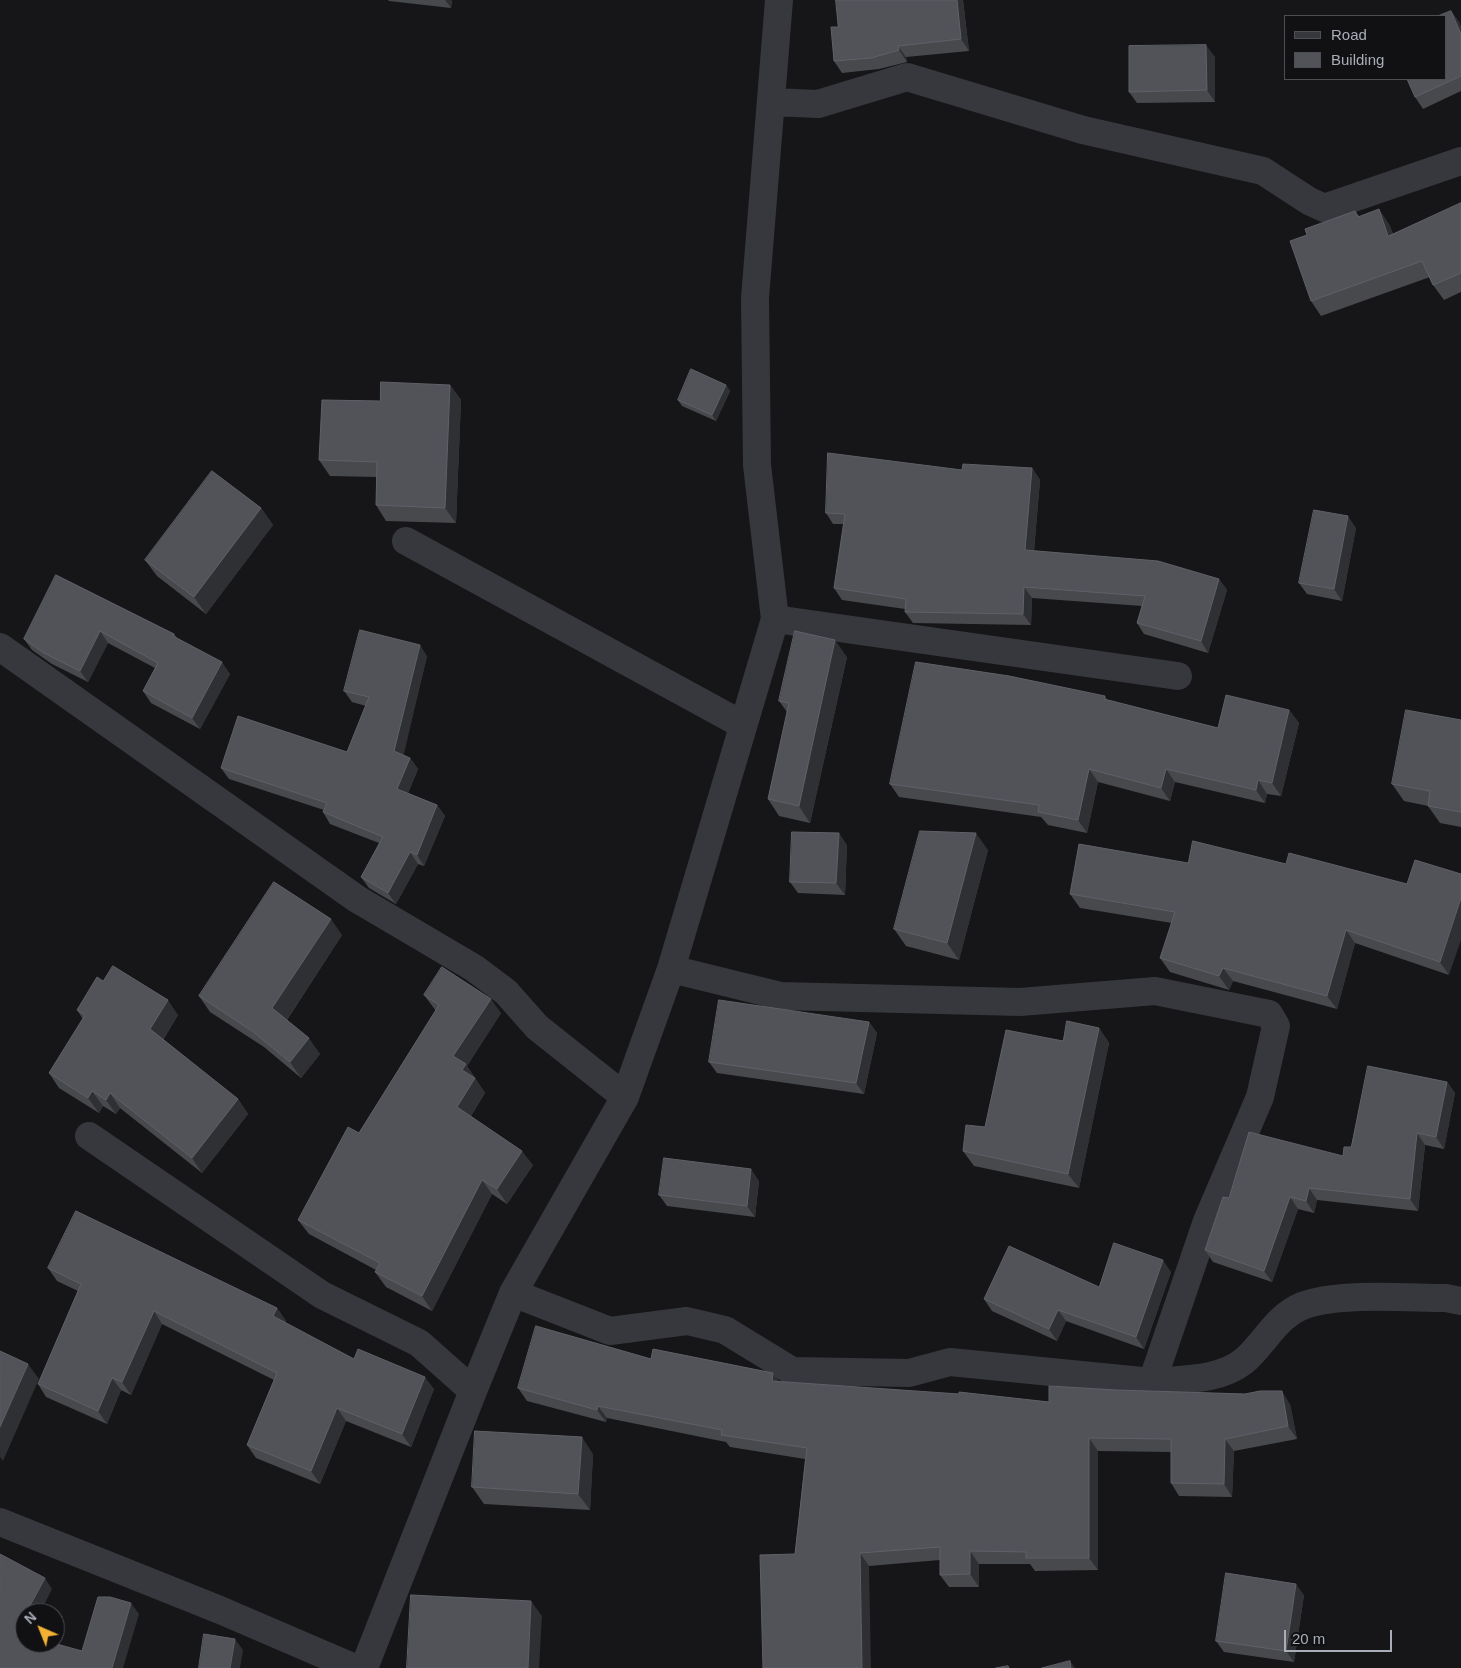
<!DOCTYPE html>
<html>
<head>
<meta charset="utf-8">
<style>
	body { margin:0 }
	#map { position:relative; width:1461px; height:1668px; overflow:hidden; background:#161618; font-family:Arial,sans-serif }
	canvas { display:block }
	.legend { position:absolute; left:1284px; top:15px; width:162px; height:65px; box-sizing:border-box; background:#111113; border:1px solid #4d4f55; margin:0; padding:6px 9px; list-style:none; font-size:15px; color:#a8adb8 }
	.legend li { display:flex; align-items:center; gap:10px; height:25px }
	.legend b { width:25px; border:1px solid #4d4f55 }
	.north { position:absolute; left:15px; top:1603px; width:50px; height:50px; box-sizing:border-box; background:#111113; border:1px solid #4d4f55; border-radius:50%; rotate:316deg; font-size:14px; font-weight:700; line-height:20px; text-align:center; color:#a8adb8 }
	.north::after { content:''; display:block; margin:auto; width:18px; height:22px; background:#f2b134; clip-path:polygon(50% 0,100% 100%,50% 72%,0 100%) }
	.scale { position:absolute; left:1284px; top:1630px; width:108px; height:22px; box-sizing:border-box; border:2px solid #a8adb8; border-top:0; padding-left:6px; font-size:15px; line-height:18px; white-space:nowrap; color:#a8adb8; -webkit-text-stroke:4px #111113; paint-order:stroke }
</style>
</head>
<body>
<div id="map">
<canvas width="1461" height="1668"></canvas>
<ul class="legend">
<li><b style="height:6px;background:#37383d"></b>Road</li>
<li><b style="height:14px;background:#525359"></b>Building</li>
</ul>
<div class="north">N</div>
<div class="scale">20 m</div>
</div>
<script>
const c = document.querySelector('canvas').getContext('2d');
c.lineJoin = 'round';
function trace(path, color, width, dash) { c.strokeStyle = color; c.lineWidth = width; c.lineCap = dash ? 'butt' : 'round'; c.setLineDash(dash || []); c.stroke(path); }
function fill(path, color) { c.fillStyle = color; c.fill(path, 'evenodd'); }
trace(new Path2D(`
	M772,102L818,104L907,77L1083,130L1263,171L1309,201L1324,208L1461,161
	M406,541L743,725
	M775,619L1178,676
	M0,647L357,899L474,968L506,992L537,1027L625,1097
	M89,1136L322,1295L419,1343L473,1391
	M513,1293L610,1331L687,1321L725,1330L792,1371L909,1373L950,1362L1152,1382L1207,1221L1260,1097L1276,1026L1269,1014L1155,991L1020,1002L781,996L671,969
	M1152,1382C1182,1379 1219,1381 1244,1361C1264,1344 1276,1317 1302,1306C1336,1292 1408,1298 1446,1298L1461,1301
	M0,1522L220,1610L355,1668
	M364,1668L473,1391L513,1293L625,1097L671,969L775,619L757,465L755,298L779,0`), '#37383d', 28);
fill(new Path2D(`
	M388,0H452L451,8L389,1Z
	M963,0L969,51L906,57L907,62L879,69L842,73L834,61L838,27Z
	M1451,11L1459,22L1461,27V91L1423,109L1415,97Z
	M1215,57V102L1137,103L1129,92Z
	M1461,203V292L1444,300L1433,285L1430,277L1321,316L1311,301L1307,235L1355,211L1359,216L1389,224L1393,234Z
	M450,385L461,400L456,523L386,521L376,505L377,477L330,476L319,460Z
	M726,385L730,391L716,421L682,406L678,400Z
	M1032,468L1040,480L1034,551L1219,579L1227,590L1208,653L1144,634L1137,623L1142,606L1032,598L1031,625L913,623L905,612V609L842,600L834,588L844,524H833L826,513L962,470Z
	M261,508L273,525L206,614L157,576L145,560Z
	M1356,528L1342,601L1307,594L1299,583Z
	M56,575L174,634L177,638L230,674L200,729L151,703L143,691L155,668L108,643L88,682L52,664L32,650L24,639Z
	M427,656L403,755L410,758L418,769L408,793L437,805L445,816L424,866L418,864L396,904L369,888L361,877L379,843L330,824L323,812L324,810L229,779L221,768L347,752L366,706L352,702L344,691Z
	M847,657L810,823L779,816L768,799L787,712L779,701Z
	M1105,696L1107,700L1218,728L1289,710L1299,723L1281,796L1267,794L1265,803L1175,782L1170,801L1098,782L1087,833L1048,825L1041,817L899,797L890,784Z
	M1461,720V827L1440,823L1428,806L1404,801L1392,784Z
	M847,845L845,895L798,893L790,882Z
	M988,850L959,960L906,946L894,929Z
	M1188,863L1286,864L1407,884L1449,975L1355,943L1337,1009L1233,981L1229,990L1170,972L1160,958L1172,923L1080,908L1070,894Z
	M342,935L287,1020L320,1054L301,1078L264,1047L210,1012L199,996Z
	M103,981L178,1015L163,1040L238,1099L248,1114L202,1173L120,1108L116,1114L103,1106L99,1113L59,1088L49,1073L83,1019L77,1010Z
	M424,995L501,1013L467,1066L485,1093L471,1116L533,1165L507,1204L492,1194L432,1311L386,1287L375,1272L376,1270L309,1234L298,1220L359,1133L436,1011Z
	M869,1022L877,1033L864,1094L717,1073L709,1062Z
	M1099,1028L1109,1043L1079,1188L974,1166L963,1151L985,1127Z
	M1447,1082L1455,1093L1444,1149L1425,1145L1418,1211L1317,1200L1314,1213L1298,1209L1272,1282L1213,1262L1205,1250L1229,1198L1343,1156L1351,1147Z
	M759,1181L755,1217L667,1206L659,1195Z
	M48,1268L277,1308L286,1321L285,1323L354,1359L434,1389L411,1447L346,1421L320,1484L256,1458L247,1445L274,1380L162,1324L131,1395L121,1390L107,1424L46,1397L38,1384L78,1291L57,1281Z
	M1171,1272L1144,1349L1066,1321L1057,1341L992,1311L984,1299L1099,1287Z
	M651,1359L773,1373L779,1382L1049,1402L1290,1404L1297,1439L1234,1451L1232,1497L1179,1496L1171,1483V1452L1098,1451V1570L1035,1571L1030,1564H979V1587H949L940,1575V1560L869,1566L795,1554L805,1459L730,1447L726,1442L607,1418L606,1422L527,1401L518,1388Z
	M593,1454L590,1510L484,1504L472,1487Z
	M1304,1595L1294,1662L1224,1652L1216,1641Z`), '#47494d');
fill(new Path2D(`
	M445,0H452L451,8Z
	M957,0H963L969,51L961,39Z
	M1451,11L1459,22L1461,27V34Z
	M1206,45L1215,57V102L1207,90Z
	M898,46L906,57L907,62L899,50Z
	M1379,209L1389,224L1399,251L1388,236Z
	M450,385L461,400L456,523L445,508Z
	M726,385L730,391L716,421L712,415Z
	M1032,468L1040,480L1033,561L1025,550Z
	M261,508L273,525L206,614L194,597Z
	M1348,516L1356,528L1342,601L1334,589Z
	M1219,579L1227,590L1208,653L1201,641Z
	M1024,587L1032,598L1031,625L1023,614Z
	M100,631L108,643L88,682L80,671Z
	M835,640L847,657L810,823L799,806Z
	M420,645L427,656L402,762L394,751Z
	M222,662L230,674L200,729L192,718Z
	M1289,710L1299,723L1281,796L1272,783Z
	M410,758L418,769L405,800L397,789Z
	M1089,769L1098,782L1087,833L1078,820Z
	M1166,769L1175,782L1170,801L1161,788Z
	M1258,780L1267,794L1265,803L1256,790Z
	M437,805L445,816L424,866L417,855Z
	M839,833L847,845L845,895L836,883Z
	M976,833L988,850L959,960L947,943Z
	M410,852L418,864L396,904L388,893Z
	M1461,898V940L1449,975L1440,962Z
	M331,919L342,935L284,1024L272,1008Z
	M1346,930L1355,943L1337,1009L1327,996Z
	M1223,968L1233,981L1229,990L1219,976Z
	M491,999L501,1013L467,1066L485,1093L467,1122L457,1107L453,1056Z
	M168,1000L178,1015L160,1044L150,1029Z
	M869,1022L877,1033L864,1094L856,1083Z
	M1099,1028L1109,1043L1079,1188L1068,1174Z
	M309,1038L320,1054L301,1078L290,1062Z
	M1447,1082L1455,1093L1444,1149L1436,1137Z
	M92,1091L103,1106L99,1113L88,1098Z
	M110,1093L120,1108L116,1114L106,1100Z
	M238,1099L248,1114L202,1173L192,1158Z
	M1417,1133L1425,1145L1418,1211L1410,1199Z
	M522,1151L533,1165L507,1204L497,1189Z
	M751,1169L759,1181L755,1217L747,1206Z
	M482,1180L492,1194L432,1311L422,1296Z
	M1309,1188L1317,1200L1314,1213L1306,1201Z
	M1290,1197L1298,1209L1272,1282L1264,1271Z
	M1163,1260L1171,1272L1144,1349L1136,1337Z
	M277,1308L286,1321L282,1329L273,1316Z
	M1058,1310L1066,1321L1057,1341L1049,1329Z
	M154,1311L162,1324L131,1395L122,1382Z
	M28,1364L39,1379L3,1461L0,1457V1427Z
	M773,1373L782,1386L772,1381Z
	M425,1377L434,1389L411,1447L402,1434Z
	M112,1378L121,1390L107,1424L98,1411Z
	M1282,1391L1290,1404L1297,1439L1288,1426Z
	M598,1406L607,1418L606,1422L597,1410Z
	M337,1408L346,1421L320,1484L311,1471Z
	M582,1437L593,1454L590,1510L578,1494Z
	M1089,1438L1098,1451V1570L1089,1558Z
	M1225,1439L1234,1451L1232,1497L1224,1484Z
	M970,1551L979,1564V1587L970,1574Z
	M860,1553L869,1566L871,1668H862Z
	M45,1578L52,1589L40,1613H26Z
	M1296,1584L1304,1595L1294,1662L1286,1651Z
	M531,1601L542,1616L539,1668H528Z
	M131,1603L139,1614L123,1668H112Z
	M25,1614V1640L15,1633Z
	M235,1639L243,1650L240,1668H230Z
	M1070,1661L1075,1668H1071Z`), '#2f3033');
const building = new Path2D(`
	M836,0H957L961,39L898,46L899,50L871,58L834,61L831,27H838Z
	M1451,11L1461,34V76L1415,97L1407,79H1445V16H1438Z
	M1206,45L1207,90L1129,92V46Z
	M1461,203V273L1433,285L1422,261L1311,301L1290,241L1307,235L1305,229L1355,211L1358,217L1379,209L1388,236Z
	M691,369L726,385L712,415L678,400Z
	M381,382L450,385L445,508L376,505L377,462L319,460L322,400L380,401Z
	M828,453L962,470L963,464L1032,468L1025,550L1158,561L1219,579L1201,641L1137,623L1145,596L1024,587L1023,614L905,612L906,599L834,588L845,514L826,513Z
	M212,471L261,508L194,597L145,560Z
	M1314,510L1348,516L1334,589L1299,583Z
	M56,575L174,634L173,636L222,662L192,718L143,691L158,663L100,631L80,671L44,653L24,639Z
	M360,630L420,645L394,751L410,758L397,789L437,805L417,855L410,852L388,893L361,877L383,837L323,812L327,803L221,768L238,716L347,752L369,697L344,691Z
	M795,631L835,640L799,806L768,799L789,703L779,701Z
	M916,662L1009,676L1105,696L1104,699L1218,728L1226,695L1289,710L1272,783L1258,780L1256,790L1166,769L1161,788L1089,769L1078,820L1038,812L1039,805L890,784Z
	M1406,710L1461,720V812L1428,806L1430,791L1392,784Z
	M920,831L976,833L947,943L894,929Z
	M792,832L839,833L836,883L790,882Z
	M1193,841L1286,864L1289,853L1407,884L1415,860L1461,874V898L1440,962L1346,930L1327,996L1223,968L1219,976L1160,958L1175,912L1070,894L1079,844L1188,863Z
	M274,882L331,919L272,1008L309,1038L290,1062L252,1031L199,996Z
	M113,966L168,1000L150,1029L238,1099L192,1158L110,1093L106,1100L92,1091L88,1098L49,1073L85,1015L77,1010L97,977L103,981Z
	M442,967L491,999L453,1056L466,1064L462,1070L475,1078L457,1107L522,1151L497,1189L482,1180L422,1296L375,1272L380,1263L298,1220L348,1127L359,1133L439,1005L424,995Z
	M719,1000L869,1022L856,1083L709,1062Z
	M1067,1021L1099,1028L1068,1174L963,1151L966,1125L985,1127L1006,1030L1063,1041Z
	M1368,1066L1447,1082L1436,1137L1417,1133L1410,1199L1309,1188L1306,1201L1290,1197L1264,1271L1205,1250L1223,1197L1229,1198L1249,1132L1343,1156L1344,1147H1351Z
	M664,1158L751,1169L747,1206L659,1195Z
	M76,1211L277,1308L273,1316L354,1359L358,1349L425,1377L402,1434L337,1408L311,1471L247,1445L277,1373L154,1311L122,1382L112,1378L98,1411L38,1384L81,1284L48,1268Z
	M1114,1243L1163,1260L1136,1337L1058,1310L1049,1329L984,1299L1009,1246L1099,1287Z
	M536,1326L651,1359L653,1349L773,1373L772,1381L959,1394V1392L1049,1402V1386L1116,1390L1245,1394L1260,1391H1282L1288,1426L1225,1439L1224,1484L1171,1483V1439L1089,1438V1558H1026V1552L970,1551V1574L940,1575V1547L860,1553L862,1668H763L760,1555L795,1554L807,1448L721,1435L722,1430L598,1406L597,1410L518,1388Z
	M0,1351L28,1364L0,1427Z
	M475,1431L582,1437L578,1494L472,1487Z
	M0,1554L45,1578L26,1613H25V1614L15,1633L25,1636V1643H53L82,1651L98,1597H110L131,1603L112,1668H0Z
	M1226,1573L1296,1584L1286,1651L1216,1641Z
	M411,1595L531,1601L528,1668H407Z
	M204,1634L235,1639L230,1668H199Z
	M1070,1661L1071,1668H1042Z
	M1008,1666L1009,1668H996Z`);
fill(building, '#525359');
trace(building, '#5f6168', 1);
</script>
</body>
</html>
